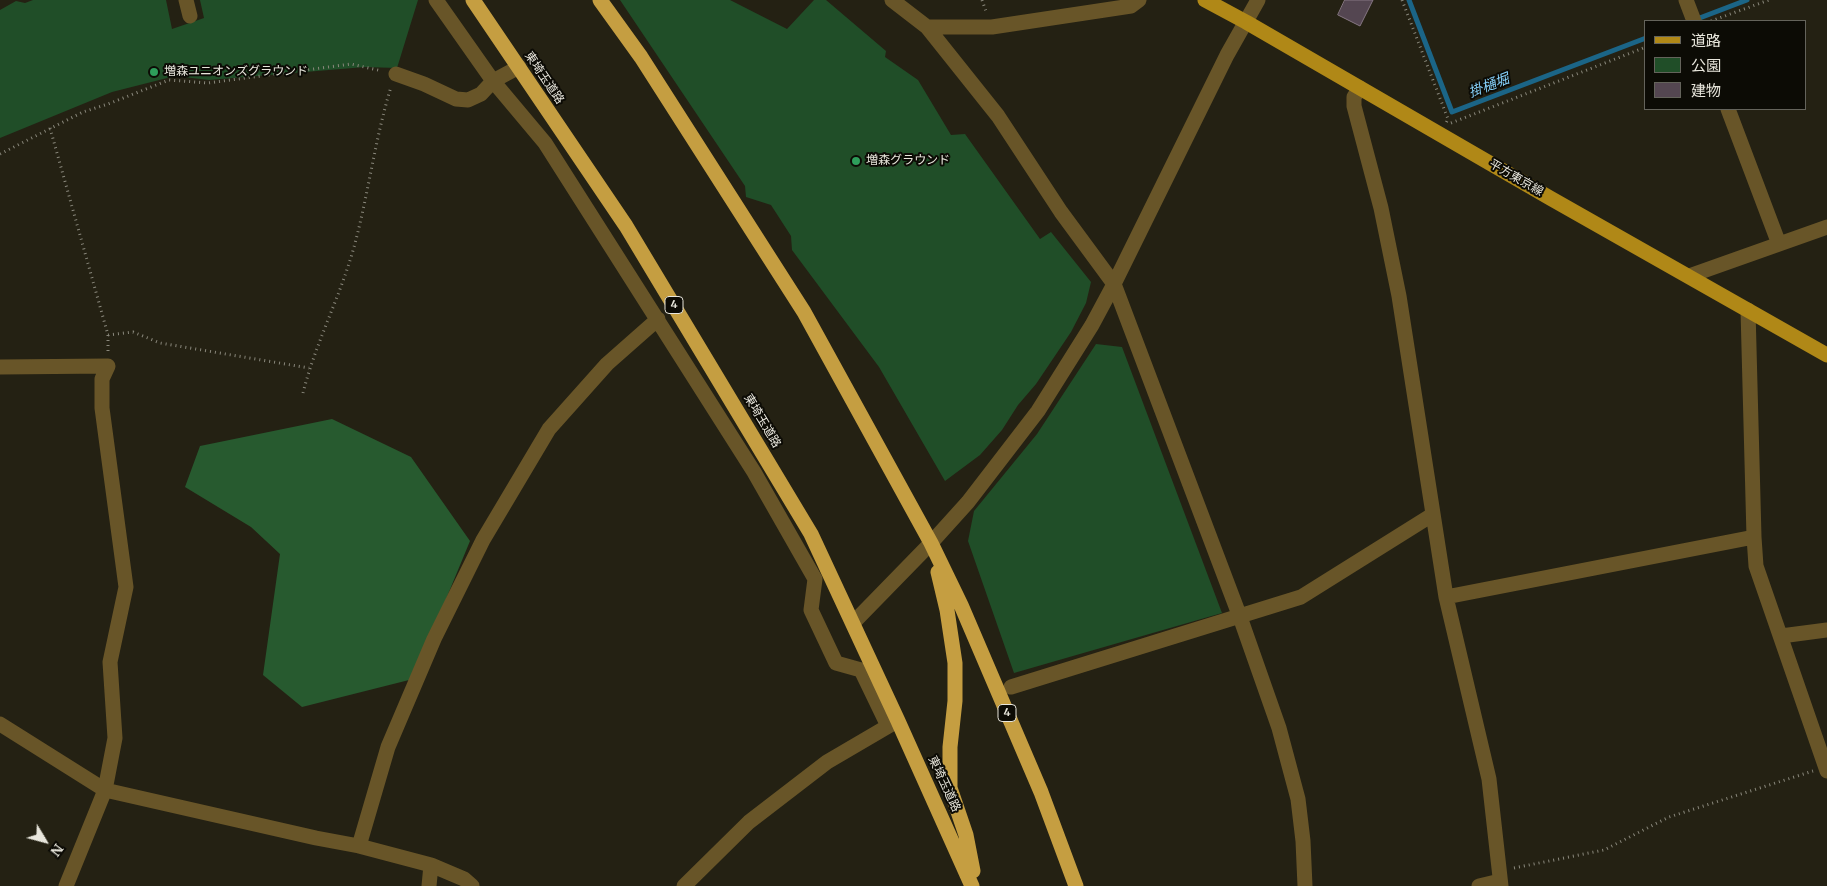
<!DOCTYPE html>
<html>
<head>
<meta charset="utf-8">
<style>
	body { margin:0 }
	#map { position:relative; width:1827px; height:886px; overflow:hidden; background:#242113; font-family:Merriweather,"Noto Sans JP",serif }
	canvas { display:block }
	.legend { position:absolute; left:1644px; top:20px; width:162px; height:90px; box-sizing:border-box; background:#0c0b05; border:1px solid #64635b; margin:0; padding:6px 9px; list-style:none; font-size:15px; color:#e8e6dc }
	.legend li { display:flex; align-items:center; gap:10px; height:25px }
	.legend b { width:25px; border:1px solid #64635b }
	.north { position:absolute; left:20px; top:816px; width:50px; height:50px; -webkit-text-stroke:4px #0c0b05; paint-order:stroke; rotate:127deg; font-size:14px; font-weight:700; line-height:20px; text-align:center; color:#e8e6dc }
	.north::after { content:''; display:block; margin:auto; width:18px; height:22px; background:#e8e6dc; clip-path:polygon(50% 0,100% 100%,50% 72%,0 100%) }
</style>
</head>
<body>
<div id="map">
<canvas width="1827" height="886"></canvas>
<ul class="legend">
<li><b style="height:6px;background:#b08817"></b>道路</li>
<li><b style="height:14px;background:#204e28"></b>公園</li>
<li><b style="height:14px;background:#544651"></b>建物</li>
</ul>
<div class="north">N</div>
</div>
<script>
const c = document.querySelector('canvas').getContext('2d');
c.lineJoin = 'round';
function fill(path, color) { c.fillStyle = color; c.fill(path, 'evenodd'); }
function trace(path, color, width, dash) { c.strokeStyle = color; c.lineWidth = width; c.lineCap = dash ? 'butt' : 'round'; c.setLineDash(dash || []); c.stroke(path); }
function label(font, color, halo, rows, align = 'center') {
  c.font = font + ' Merriweather,"Noto Sans JP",serif'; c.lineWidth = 4; c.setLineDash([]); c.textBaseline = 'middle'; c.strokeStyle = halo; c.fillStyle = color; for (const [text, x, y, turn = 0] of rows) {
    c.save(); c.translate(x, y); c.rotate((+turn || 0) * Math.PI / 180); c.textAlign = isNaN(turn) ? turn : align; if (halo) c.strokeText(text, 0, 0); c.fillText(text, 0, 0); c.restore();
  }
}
fill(new Path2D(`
	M33,0H166L172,29L204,18L200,0H418L397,68L365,67L209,80L175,76L112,92L0,138V10L16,1L25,3Z
	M620,0H730L787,29L814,0H826L886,51L885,57L918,80L951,135L965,134L1040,239L1051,232L1091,282L1086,303L1071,332L1036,384L1018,405L1002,430L980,455L945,481L879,367L792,250L791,236L771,205L746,197L745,186Z
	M1096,344L1122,347L1222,613L1014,673L968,541L974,511L1037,434Z`), '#204e28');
fill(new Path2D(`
	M332,419L411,457L470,541L413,679L302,707L263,675L280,554L251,527L185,487L200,446Z`), '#275a2f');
trace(new Path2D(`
	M1409,0L1452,112L1646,38
	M1697,19L1747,0`), '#1b6587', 5);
const building = new Path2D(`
	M1345,0H1373L1360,26L1338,15Z`);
fill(building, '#544651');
trace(building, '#867783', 1);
trace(new Path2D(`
	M982,0L987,14
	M1402,0L1448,119L1446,123
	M1711,21L1769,0
	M1451,123L1646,47
	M50,128L108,335V352
	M0,154L83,112L108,104L169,80L208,83L351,64L382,71
	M108,335L133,332L160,343L309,368
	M303,393C315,345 338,301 352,254C368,199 374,142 391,87
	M1514,868L1604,850L1669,817L1813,771`), '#8a887c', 3, [1, 4]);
trace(new Path2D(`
	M186,0L190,16
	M436,0L493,81L545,143L754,472L815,579L811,610L836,663L861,670L888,726
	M892,0L927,27H992L1131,6L1139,0
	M1686,0L1694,21
	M927,27L998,116L1061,212L1114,284L1240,617L1279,728L1298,799L1303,841L1305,886
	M396,74L424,84L456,99L468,100L481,94L493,81L519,67
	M1360,88L1354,97V106L1381,208L1399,296L1446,597L1489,779L1501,886
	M1728,109L1779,244
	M1689,276L1827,227
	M1748,310L1754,537L1756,566L1827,771
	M0,367L108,366L102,379V408L126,587L110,662L115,738L105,790L66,886
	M1446,597L1754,537
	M853,623L931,543L968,502L1038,411L1092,325L1114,284L1227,55L1258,0
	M1781,636L1827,630
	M1011,687L1301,597L1432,515
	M0,724L105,790L316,838L359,846L431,865L464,879L472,886
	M359,846L388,747L434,639L483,540L549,429L607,364L658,319
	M429,886L431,865
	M684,886L749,822L827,762L897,721
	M1479,886L1500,881`), '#685528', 15);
trace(new Path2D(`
	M1205,0L1246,22L1550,198L1827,355`), '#b08817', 15);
trace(new Path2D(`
	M473,0L626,226L811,534L898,721L972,886
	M600,0L641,57L804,312L931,543L961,605L1041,792L1076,886
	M938,572L947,610L955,663V701L950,747V788L966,835L973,871`), '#c59e41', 15);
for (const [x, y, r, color] of [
	[154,72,5,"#2e9e5b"],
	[856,161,5,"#2e9e5b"]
]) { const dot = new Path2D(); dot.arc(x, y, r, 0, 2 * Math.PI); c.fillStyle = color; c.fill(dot); trace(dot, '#0c0b05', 2); }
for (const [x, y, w] of [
	[674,305,18],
	[1007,713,18]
]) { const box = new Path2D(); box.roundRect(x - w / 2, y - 8.5, w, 17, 4); c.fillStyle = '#0c0b05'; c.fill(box); trace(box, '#e8e6dc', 1); }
label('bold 11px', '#e8e6dc', null, [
	["4",674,305],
	["4",1007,713]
]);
label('12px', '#e8e6dc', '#0c0b05', [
	["増森ユニオンズグラウンド",164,72],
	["増森グラウンド",866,161]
], 'left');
label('12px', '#e8e6dc', '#0c0b05', [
	["東埼玉道路",544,78,56],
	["平方東京線",1516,178,30],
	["東埼玉道路",762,421,59],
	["東埼玉道路",944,784,65]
]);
label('italic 14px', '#86d1fb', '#0c0b05', [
	["掛樋堀",1489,86,-21]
]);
</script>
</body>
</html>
